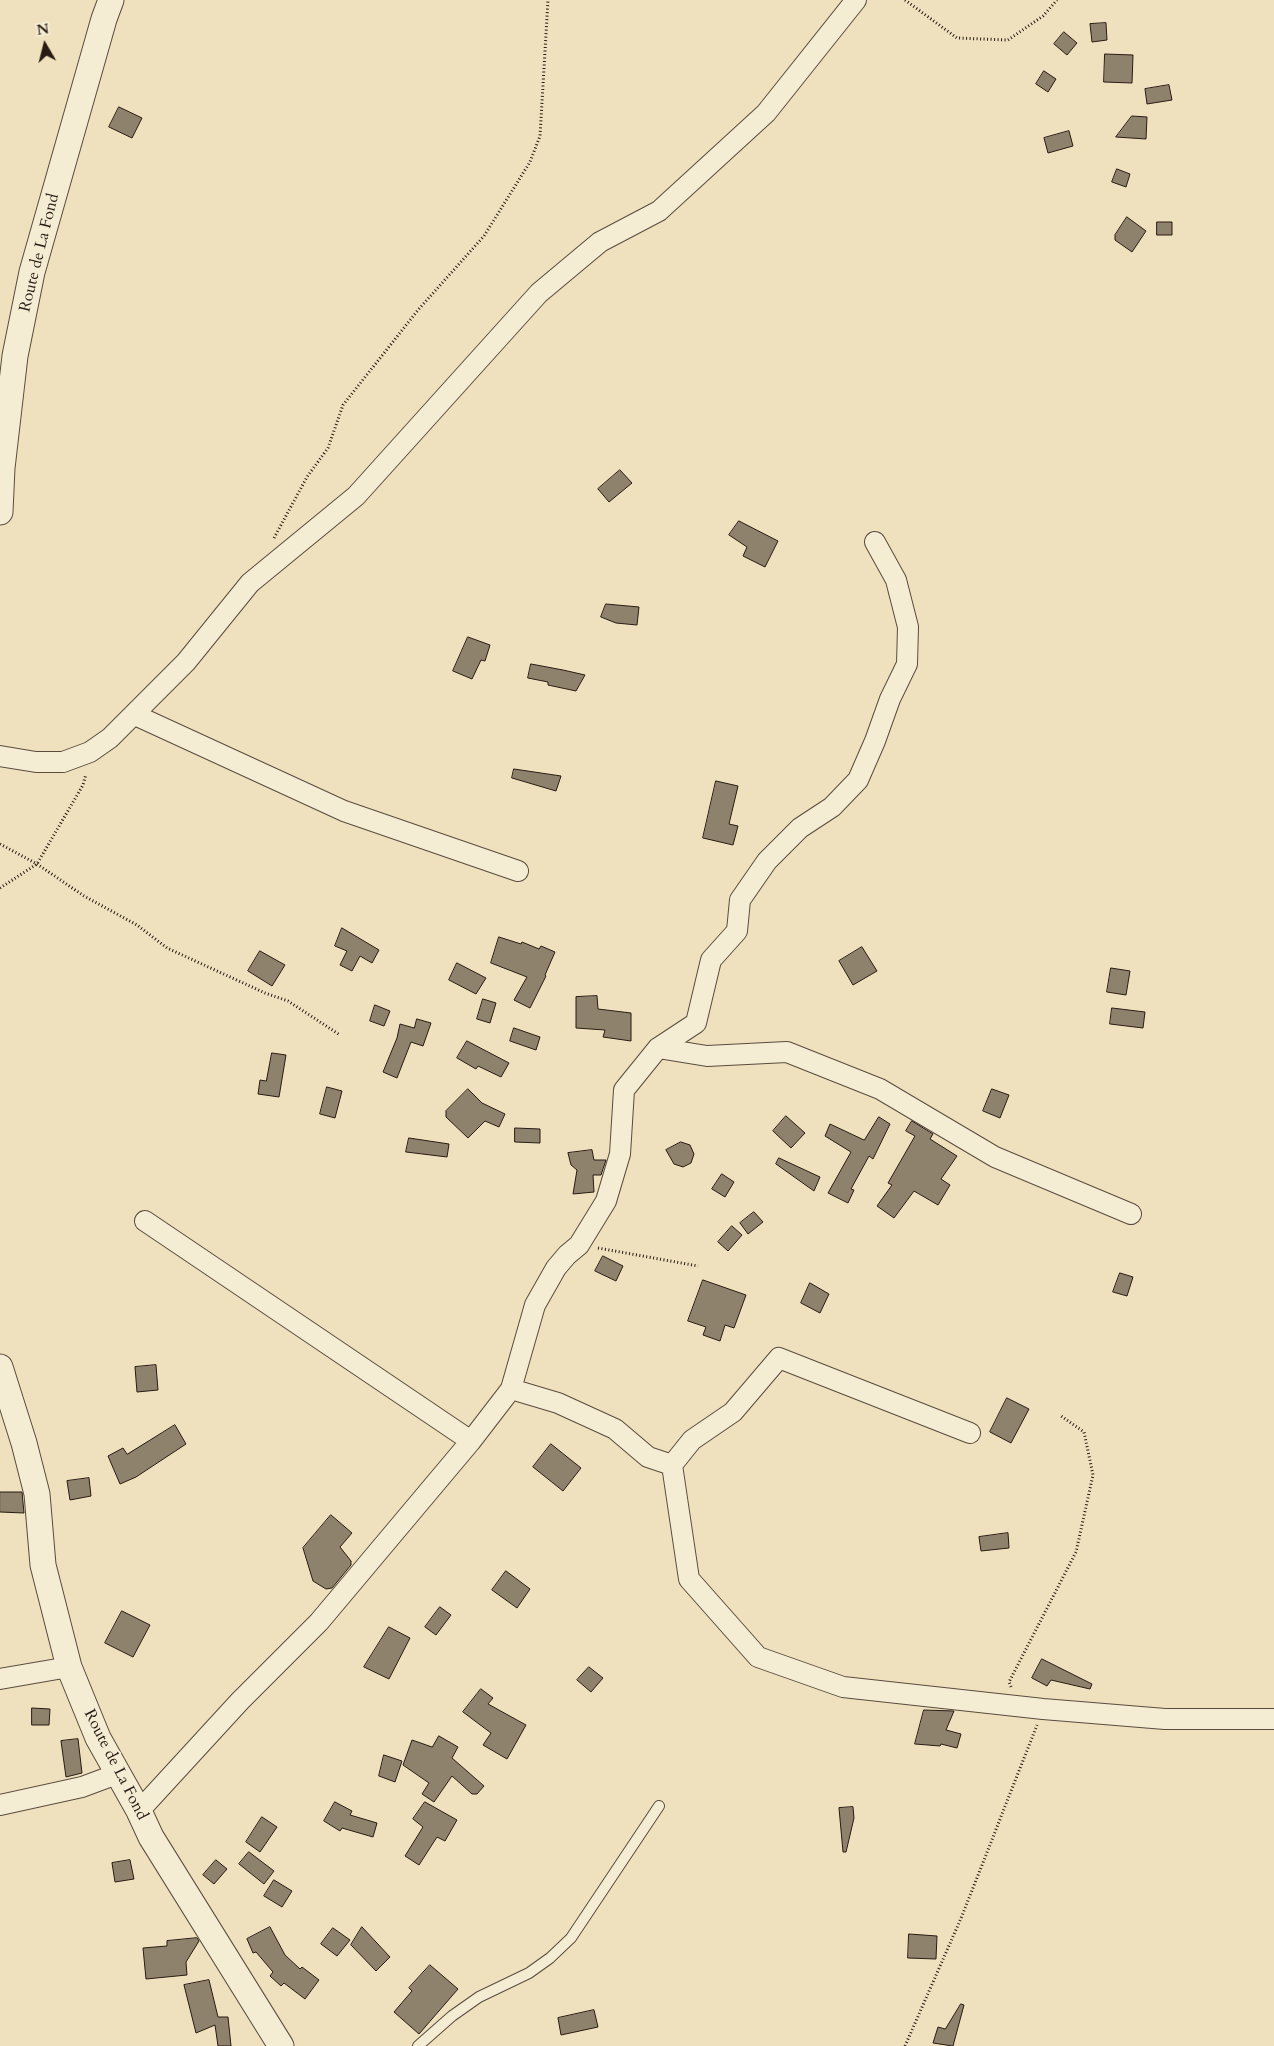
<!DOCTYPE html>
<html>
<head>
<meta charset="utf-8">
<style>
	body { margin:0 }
	#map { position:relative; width:1274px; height:2046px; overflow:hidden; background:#efe1bd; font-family:Cardo,serif }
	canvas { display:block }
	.north { position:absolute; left:20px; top:20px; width:50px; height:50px; -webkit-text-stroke:4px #f5ecd4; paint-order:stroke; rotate:352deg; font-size:14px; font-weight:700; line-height:20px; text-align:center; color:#271b14 }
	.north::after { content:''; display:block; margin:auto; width:18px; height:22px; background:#271b14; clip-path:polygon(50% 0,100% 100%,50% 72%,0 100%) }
</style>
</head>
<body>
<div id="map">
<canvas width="1274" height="2046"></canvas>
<div class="north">N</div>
</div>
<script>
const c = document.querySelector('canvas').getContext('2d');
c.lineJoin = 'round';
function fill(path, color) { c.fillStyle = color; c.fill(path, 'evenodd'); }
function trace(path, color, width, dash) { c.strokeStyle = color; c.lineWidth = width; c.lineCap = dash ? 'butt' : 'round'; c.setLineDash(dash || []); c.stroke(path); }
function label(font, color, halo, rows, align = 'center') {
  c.font = font + ' Cardo,serif'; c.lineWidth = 4; c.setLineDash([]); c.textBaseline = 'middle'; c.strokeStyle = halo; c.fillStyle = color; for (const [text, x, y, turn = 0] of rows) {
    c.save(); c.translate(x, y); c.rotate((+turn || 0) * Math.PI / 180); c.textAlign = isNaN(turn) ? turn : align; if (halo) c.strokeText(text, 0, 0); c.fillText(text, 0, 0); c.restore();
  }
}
const building = new Path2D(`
	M1106,23L1107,40L1092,42L1090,24Z
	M1064,32L1077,43L1067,55L1054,44Z
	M1105,54L1133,55L1132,83L1104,82Z
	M1044,71L1056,79L1048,92L1036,84Z
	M1169,85L1172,100L1147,104L1145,89Z
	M119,107L142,118L132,138L109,127Z
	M1132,116L1147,117L1146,139L1116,137Z
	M1069,131L1073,146L1048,153L1044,138Z
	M1117,169L1130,174L1126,187L1112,182Z
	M1127,217L1146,231L1132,252L1115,240V235Z
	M1157,222H1172V235H1157Z
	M620,470L632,483L609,502L598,489Z
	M739,521L778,541L765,567L743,556L747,547L729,535Z
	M606,604L639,607L637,625L616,623L601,617Z
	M468,637L490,645L485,661L481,660L472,679L453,671Z
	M531,664L563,670L585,675L576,691L548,685V682L528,678Z
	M514,769L561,776L556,791L512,778Z
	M716,781L738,786L729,824L738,826L733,845L703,838Z
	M342,928L379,950L372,963L360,956L352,971L340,965L347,951L335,946Z
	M499,937L521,944L522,942L539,949L541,946L555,952L545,975L546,976L530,1008L514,1000L527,977L491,963Z
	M862,947L877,971L853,985L839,961Z
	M260,951L285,965L272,986L248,971Z
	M457,963L486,978L476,994L449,980Z
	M1111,968L1130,971L1126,995L1107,992Z
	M597,996L598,1009L631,1013V1041L603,1037L605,1030L576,1028V997Z
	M483,999L496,1003L490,1023L477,1019Z
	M375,1005L390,1011L384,1026L370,1021Z
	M1112,1008L1145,1012L1143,1028L1110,1024Z
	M417,1019L431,1023L423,1046L411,1042L397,1078L383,1072L397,1038L400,1024L414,1028Z
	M514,1028L540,1037L536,1050L510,1041Z
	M467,1041L509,1063L501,1077L478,1066L476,1069L457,1058Z
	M272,1053L286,1055L279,1097L258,1094L260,1080L266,1081Z
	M327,1087L342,1091L335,1118L320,1114Z
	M468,1089L482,1103L505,1114L499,1127L485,1121L468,1138L446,1117V1111Z
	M992,1089L1009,1095L1000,1118L983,1111Z
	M786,1116L805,1133L791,1148L773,1131Z
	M879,1117L890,1124L873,1159L869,1156L851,1189L854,1190L848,1203L828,1193L851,1152L825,1136L830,1124L864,1140Z
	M912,1121L933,1134L930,1139L957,1156L941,1179L950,1185L938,1205L914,1191L894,1218L877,1206L892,1185L888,1183L915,1136L906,1131Z
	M515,1128L540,1129V1143L515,1142Z
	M409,1138L449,1144L447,1157L406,1152Z
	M681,1142L690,1145L694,1154L691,1163L683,1167L674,1164L666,1150Z
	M592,1150L594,1160H606L601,1175H593L594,1192L573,1194L577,1170L571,1165L568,1153Z
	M779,1158L820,1177L814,1191L776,1164Z
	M722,1174L734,1182L725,1197L712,1189Z
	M754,1212L763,1222L748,1234L740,1223Z
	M732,1226L742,1235L728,1251L718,1242Z
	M603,1256L623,1266L616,1281L595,1271Z
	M1120,1273L1133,1277L1127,1296L1113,1292Z
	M703,1280L746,1295L734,1328L725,1325L720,1341L703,1335L706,1327L688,1321Z
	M810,1283L829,1294L820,1313L801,1303Z
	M156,1365L158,1390L137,1392L135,1367Z
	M1007,1398L1029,1409L1011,1443L990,1432Z
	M175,1425L186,1444L136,1477L120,1484L108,1456L123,1448L127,1454Z
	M551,1444L581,1468L563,1491L533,1467Z
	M89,1478L91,1496L70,1500L67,1481Z
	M0,1492H22L24,1513L0,1512Z
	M331,1515L352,1533L340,1547L351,1561V1565L332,1588L326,1589L313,1581L303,1548Z
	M1008,1533L1009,1548L981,1551L979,1537Z
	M506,1571L530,1589L517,1608L492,1590Z
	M440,1607L451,1615L436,1635L425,1627Z
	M122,1611L150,1625L133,1657L105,1643Z
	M389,1627L410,1638L389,1679L364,1667Z
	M1042,1659L1092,1684L1090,1689L1051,1680L1047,1686L1032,1678Z
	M589,1667L603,1678L591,1692L577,1680Z
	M481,1689L493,1698L488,1704L526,1725L507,1759L483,1745L491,1733L463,1712Z
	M32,1708L50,1709L49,1725H32Z
	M924,1710L954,1711L946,1730L961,1734L957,1748L941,1744L940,1746L915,1744Z
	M439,1736L458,1747L452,1758L484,1786L477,1794H472L452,1776L434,1802L422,1794L429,1783L403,1765L412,1740L432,1747Z
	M78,1739L82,1773L66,1777L61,1741Z
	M384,1755L402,1761L395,1782L379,1776Z
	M335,1802L352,1811L350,1815L377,1823L373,1837L342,1828L340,1831L324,1821Z
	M425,1802L457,1820L445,1841L437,1837L419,1865L405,1856L423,1827L413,1819Z
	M853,1807L854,1818L846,1852H843L839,1808Z
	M262,1817L277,1827L260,1852L246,1842Z
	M249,1852L274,1871L264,1884L239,1864Z
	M130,1860L134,1879L115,1882L112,1863Z
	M216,1860L227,1869L214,1884L203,1875Z
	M274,1880L292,1891L282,1907L264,1896Z
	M270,1927L285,1955L300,1969L302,1967L319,1980L305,1999L284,1983L281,1986L270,1976L273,1972L256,1952L253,1953L247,1939Z
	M362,1927L390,1957L376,1971L351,1945Z
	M333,1928L350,1940L337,1956L321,1944Z
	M909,1934L937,1936L936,1959L908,1958Z
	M197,1938L199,1941L186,1962L187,1975L146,1979L143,1948L167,1946V1941Z
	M430,1965L458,1989L419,2034L394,2012L412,1991L409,1988Z
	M209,1980L218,2017H228L231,2046H218L215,2025L196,2033L184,1985Z
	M961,2004L964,2005L953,2046L933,2043L938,2027L945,2029Z
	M594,2010L598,2027L561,2035L558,2018Z`);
fill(building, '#8f826c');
trace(building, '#271b14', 1);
const service = new Path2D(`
	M418,2046L452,2016L479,1997L529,1973L550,1958L571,1938L659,1806`);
const minor = new Path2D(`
	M135,715L344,811L518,871
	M0,756L36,762H63L90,752L110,738L186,662L250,583L356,496L539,293L600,242L659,211L766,113L856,0
	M658,1048L696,1023L711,960L737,931L740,900L767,861L800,828L832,807L858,780L875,741L890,699L907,664L908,627L896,580L875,542
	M145,1221L471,1441
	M511,1389L558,1403L615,1429L648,1457L672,1465L689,1579L758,1657L843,1687L1043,1709L1165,1719H1274
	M672,1465L692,1440L733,1412L779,1358L970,1433
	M0,1679L69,1667
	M0,1805L82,1787L117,1774
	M139,1811L240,1701L319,1622L471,1441L511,1389L535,1305L556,1268L567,1255L579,1245L606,1201L620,1154L624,1090L658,1048L707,1056L787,1052L880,1089L995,1157L1131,1214`);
const tertiary = new Path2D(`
	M0,512L2,468L15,356L32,272L104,19L111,0
	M0,1367L24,1443L37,1494L43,1565L69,1667L98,1738L139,1811L151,1837L281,2046`);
trace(service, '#594c3e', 12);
trace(minor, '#594c3e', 22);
trace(tertiary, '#594c3e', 27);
trace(new Path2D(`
	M905,0L957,38L1008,40L1043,16L1057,0
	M274,538L307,477L328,448L343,405L418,310L484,236L530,162L540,136L548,0
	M0,844L37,864L84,896L137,925L167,948L265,993L288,1001L340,1035
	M0,888L37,864L83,785L86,774
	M598,1248L698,1266
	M1011,1687L1009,1682L1076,1552L1093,1475L1084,1432L1061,1416
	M905,2046L962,1916L1037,1725`), '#271b14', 3, [1, 2.5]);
trace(service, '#f5ecd4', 10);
trace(minor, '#f5ecd4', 20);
trace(tertiary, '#f5ecd4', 25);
label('16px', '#271b14', '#f5ecd4', [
	["Route de La Fond",40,253,-76],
	["Route de La Fond",115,1765,63]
]);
</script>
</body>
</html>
